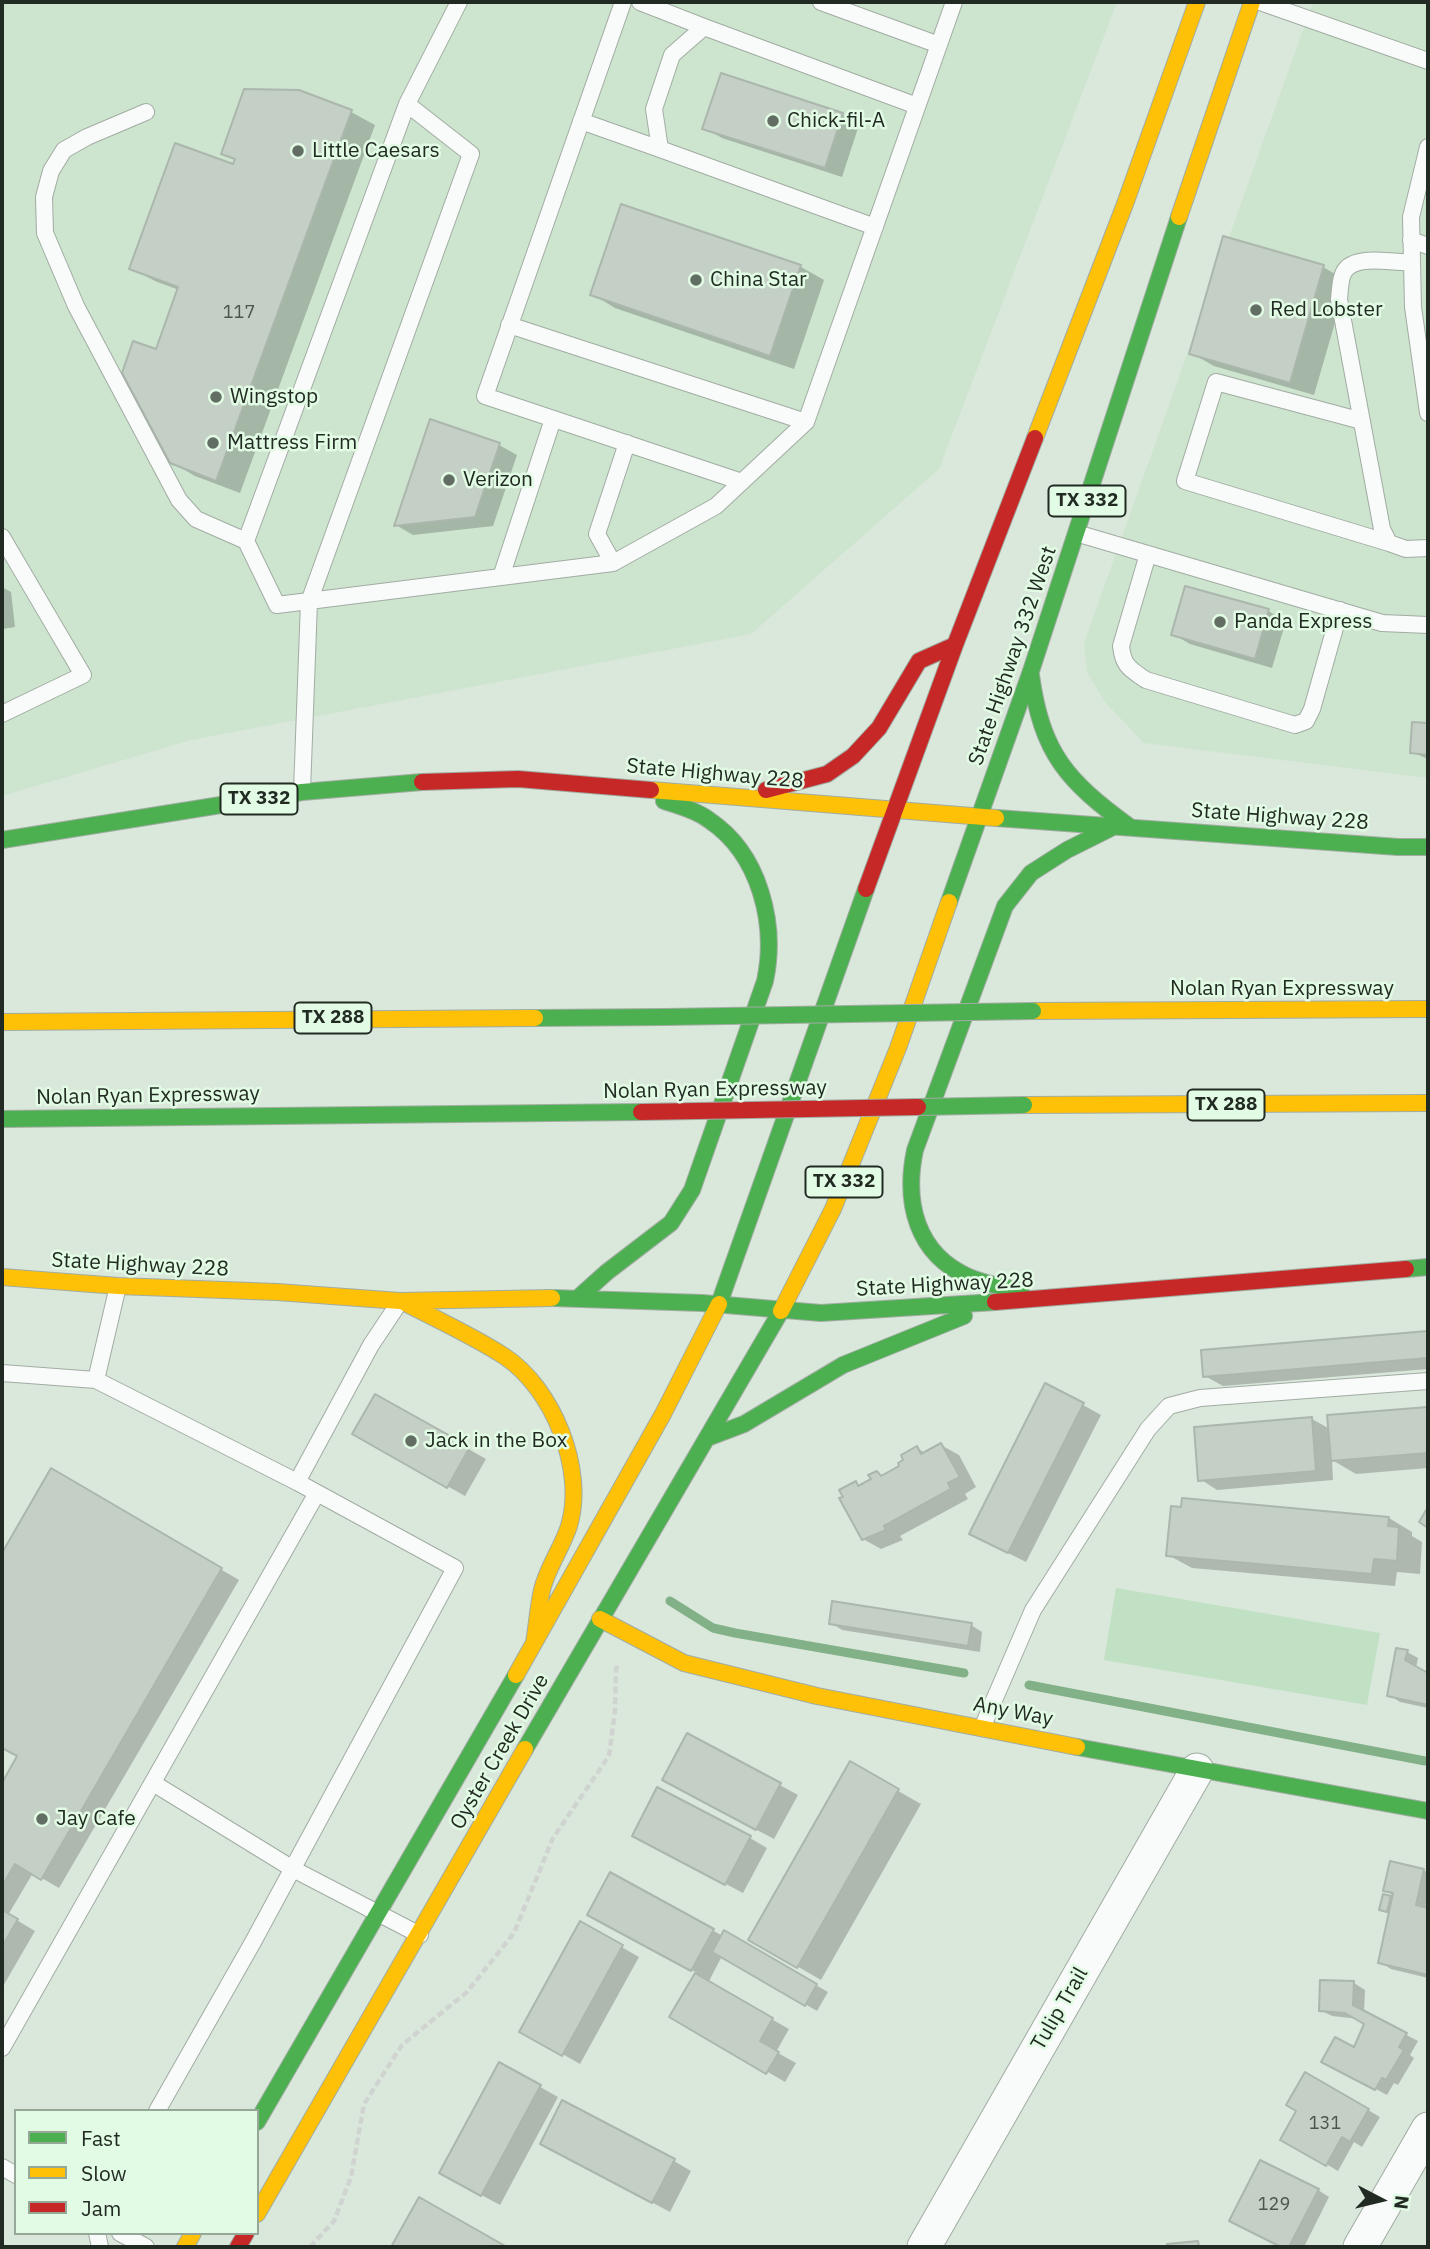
<!DOCTYPE html>
<html>
<head>
<meta charset="utf-8">
<style>
	body { margin:0 }
	#map { position:relative; width:1430px; height:2249px; overflow:hidden; background:#dae7db; font-family:"IBM Plex Sans",sans-serif }
	canvas { display:block }
	.frame { position:absolute; inset:0; border:4px solid #222b23; pointer-events:none }
	.legend { position:absolute; left:14px; top:2109px; width:245px; height:126px; box-sizing:border-box; background:#e2fbe4; border:2px solid #95a897; margin:0; padding:9px 12px; list-style:none; font-size:21px; color:#222b23 }
	.legend li { display:flex; align-items:center; gap:14px; height:35px }
	.legend b { width:35px; border:2px solid #95a897 }
	.north { position:absolute; left:1346px; top:2165px; width:70px; height:70px; -webkit-text-stroke:5px #e2fbe4; paint-order:stroke; rotate:97deg; font-size:19px; font-weight:700; line-height:28px; text-align:center; color:#222b23 }
	.north::after { content:''; display:block; margin:auto; width:24px; height:32px; background:#222b23; clip-path:polygon(50% 0,100% 100%,50% 72%,0 100%) }
</style>
</head>
<body>
<div id="map">
<canvas width="1430" height="2249"></canvas>
<div class="frame"></div>
<ul class="legend">
<li><b style="height:9px;background:#4caf50"></b>Fast</li>
<li><b style="height:9px;background:#ffc107"></b>Slow</li>
<li><b style="height:9px;background:#c62828"></b>Jam</li>
</ul>
<div class="north">N</div>
</div>
<script>
const c = document.querySelector('canvas').getContext('2d');
c.lineJoin = 'round';
function fill(path, color) { c.fillStyle = color; c.fill(path, 'evenodd'); }
function trace(path, color, width, dash) { c.strokeStyle = color; c.lineWidth = width; c.lineCap = dash ? 'butt' : 'round'; c.setLineDash(dash || []); c.stroke(path); }
function label(font, color, halo, rows, align = 'center') {
  c.font = font + ' "IBM Plex Sans",sans-serif'; c.lineWidth = 5; c.setLineDash([]); c.textBaseline = 'middle'; c.strokeStyle = halo; c.fillStyle = color; for (const [text, x, y, turn = 0] of rows) {
    c.save(); c.translate(x, y); c.rotate((+turn || 0) * Math.PI / 180); c.textAlign = isNaN(turn) ? turn : align; if (halo) c.strokeText(text, 0, 0); c.fillText(text, 0, 0); c.restore();
  }
}
fill(new Path2D(`
	M2,2H1117L939,469L751,634L191,740L2,796Z
	M1313,2H1428V778L1144,743L1105,702L1087,672L1084,643Z`), '#cde4cf');
fill(new Path2D(`
	M1116,1588L1380,1633L1367,1705L1104,1660Z`), '#c0e1c4');
fill(new Path2D(`
	M351,112L375,125L240,493L195,476L171,462L157,351L179,290L155,281L131,268L234,166L236,160L223,153Z
	M842,114L859,125L842,177L722,138L705,128Z
	M622,206L801,267L824,280L794,369L615,308L592,294Z
	M1323,267L1347,281L1314,395L1214,366L1191,353Z
	M499,445L517,455L493,526L413,535L396,525Z
	M2,587L11,592L15,627L2,629Z
	M1268,611L1286,621L1272,668L1190,644L1173,634Z
	M1414,724L1428,725V759L1412,752Z
	M1428,1333V1369L1223,1386L1205,1376L1203,1351Z
	M375,1396L486,1459L465,1496L354,1434Z
	M1083,1405L1101,1415L1026,1562L988,1543Z
	M1428,1409V1468L1356,1474L1332,1460L1333,1480L1217,1490L1200,1479L1312,1419L1330,1429L1329,1417Z
	M941,1445L959,1455L976,1487L965,1494L968,1499L900,1536L903,1540L881,1549L863,1539L856,1483L861,1486L873,1480L877,1473L884,1476L902,1467L917,1448L925,1453Z
	M52,1470L239,1580L59,1888L33,1873L8,1915L35,1931L2,1988V1786L19,1756L2,1746V1556Z
	M1389,1518L1412,1532V1536L1422,1542L1420,1574L1397,1572L1395,1586L1192,1568L1168,1555Z
	M831,1623L971,1625L982,1632L980,1652L842,1630Z
	M1407,1652L1418,1658L1416,1668L1428,1675V1708L1400,1702L1389,1695Z
	M688,1735L798,1795L774,1839L681,1790Z
	M851,1764L921,1804L821,1980L750,1939Z
	M750,1838L767,1848L743,1893L652,1845Z
	M1424,1870L1428,1873V1978L1391,1969L1380,1962L1391,1913L1381,1909L1385,1896L1394,1899V1896L1385,1890Z
	M610,1875L723,1936L725,1933L828,1992L817,2011L722,1956L708,1983L789,2029L776,2052L796,2063L785,2082L672,2016L697,1973L607,1924Z
	M581,1924L639,1957L580,2064L522,2031Z
	M1354,1983L1365,1990L1364,2013L1418,2041L1410,2055L1414,2058L1398,2085L1394,2083L1387,2095L1324,2061L1355,2049L1366,2023L1359,2019L1332,2016L1320,2010Z
	M499,2064L558,2097L500,2205L459,2183Z
	M1306,2074L1380,2117L1362,2147L1354,2142L1338,2171L1283,2139L1299,2111Z
	M559,2153L674,2161L691,2171L670,2212Z
	M1318,2190L1329,2197L1304,2247H1283L1243,2227Z
	M420,2200L503,2247H393Z`), '#0003');
trace(new Path2D(`
	M670,1601L713,1628L735,1633L964,1673
	M1029,1685L1425,1761`), '#82b188', 9);
const building = new Path2D(`
	M721,73L843,113L825,168L702,129Z
	M244,89L299,90L352,110L216,481L170,463L122,373L133,341L156,349L178,287L129,269L175,143L233,164L235,159L221,154Z
	M621,204L801,265L770,356L590,295Z
	M1223,236L1324,265L1290,383L1189,354Z
	M430,419L500,443L475,517L394,526Z
	M1185,586L1269,609L1255,659L1171,635Z
	M1412,722L1428,723V755L1410,753Z
	M1428,1331V1358L1203,1377L1201,1350Z
	M1045,1383L1084,1403L1008,1553L969,1534Z
	M375,1394L470,1447L447,1488L352,1434Z
	M1428,1407V1453L1331,1461L1327,1415Z
	M1312,1417L1316,1471L1198,1481L1194,1427Z
	M941,1443L960,1477L948,1483L951,1489L884,1526L886,1530L862,1540L839,1498L843,1497L839,1490L856,1481L858,1486L871,1479L868,1475L877,1471L881,1476L899,1466L898,1463L903,1460L901,1455L917,1446L921,1454Z
	M51,1468L222,1568L41,1880L15,1864L2,1886V1783L17,1756L2,1748V1553Z
	M1182,1498L1389,1517L1388,1526L1399,1527L1397,1561L1374,1559L1372,1574L1166,1556L1171,1506L1181,1507Z
	M1428,1507V1528L1419,1522Z
	M832,1601L972,1623L968,1646L829,1624Z
	M1396,1648L1408,1650L1405,1660L1428,1673V1705L1387,1696Z
	M687,1733L781,1783L756,1830L662,1780Z
	M850,1761L899,1789L797,1968L748,1940Z
	M657,1787L751,1836L725,1885L632,1836Z
	M1390,1861L1424,1869L1416,1905L1428,1908V1975L1378,1963L1393,1893L1383,1891Z
	M610,1872L714,1929L691,1971L587,1915Z
	M1383,1894L1391,1896L1387,1912L1379,1910Z
	M2,1910L18,1919L2,1947Z
	M580,1921L623,1945L562,2056L519,2032Z
	M724,1930L817,1984L805,2006L712,1952Z
	M695,1973L773,2018L760,2041L779,2052L766,2074L669,2017Z
	M1320,1980L1354,1981L1353,2005L1407,2033L1399,2047L1404,2050L1386,2080L1382,2078L1375,2090L1321,2062L1335,2037L1354,2047L1364,2024L1345,2013L1319,2011Z
	M499,2062L541,2085L481,2196L439,2173Z
	M1305,2072L1369,2109L1350,2142L1342,2137L1326,2166L1280,2140L1296,2111L1286,2105Z
	M562,2100L675,2159L652,2203L540,2144Z
	M1260,2160L1319,2189L1289,2247H1281L1229,2221Z
	M419,2197L507,2247H391Z
	M1198,2241L1199,2247H1167V2244Z`);
fill(building, '#c4cfc5');
trace(building, '#abb6ac', 2);
const lane = new Path2D(`
	M459,2L407,104L246,541L277,605L613,563L716,506L806,422L954,2
	M623,2L485,396L742,482
	M640,2L704,27
	M821,2L939,45
	M1260,2L1428,61
	M146,112L87,137L64,150L51,171L44,197L45,233L76,306L179,500L196,519L246,541
	M581,121L660,149
	M1428,147L1411,217L1413,307L1428,413
	M875,227L660,149L654,109L672,55L704,27L917,106
	M1411,240L1428,246
	M1412,263C1394,262 1353,254 1344,272C1340,278 1340,291 1339,299L1382,529L1389,543L1406,549L1428,548
	M509,325L806,422
	M1362,421L1216,382L1185,481L1389,543
	M1076,533L1382,623L1428,625
	M2,537L83,675L2,714
	M1148,554L1121,646C1123,666 1130,669 1146,680L1295,725L1306,721L1312,709L1340,610
	M613,563L597,534L627,443
	M501,577L553,419
	M302,791L309,602L471,154L407,104
	M2,1373L96,1380L118,1286
	M96,1380L297,1482
	M982,1728L1033,1610L1148,1429L1169,1406L1200,1398L1428,1381
	M153,1783L293,1869L420,1935
	M2,2048L317,1493
	M157,2111L253,1942L455,1568L297,1482L371,1345L399,1303
	M2,2167L16,2175
	M97,2233L100,2247
	M120,2233L146,2247`);
const street = new Path2D(`
	M924,2247L1197,1770
	M1360,2247L1428,2129`);
const fast = new Path2D(`
	M1031,675C1042,754 1067,781 1130,827
	M996,818L1398,847H1428
	M2,840L302,792L422,782
	M949,902L1031,671L1179,217
	M535,1018L665,1017
	M2,1119L641,1112
	M1406,1269L1428,1267
	M1021,1291C1004,1287 985,1284 969,1277C916,1254 904,1202 915,1150L1005,906L1031,873L1067,850L1115,826
	M552,1298L702,1303L821,1313L995,1302
	M578,1298L607,1272L671,1223L692,1190L765,981C777,924 760,854 709,820C696,810 679,806 664,801
	M719,1304L866,889
	M707,1438L744,1424L843,1365L964,1316
	M1077,1747L1428,1811
	M525,1749L781,1311
	M257,2122L516,1675`);
const slow = new Path2D(`
	M1179,217L1252,2
	M1035,438L1125,204L1197,2
	M651,790L996,818
	M1033,1011L1428,1009
	M2,1022L535,1018
	M1024,1105L1428,1103
	M2,1277L118,1286L277,1292L400,1301L552,1298
	M405,1303C438,1320 473,1336 504,1356C553,1388 586,1470 569,1526C562,1548 547,1568 542,1590C538,1607 537,1626 534,1643
	M781,1311L833,1209L898,1048L949,902
	M600,1619L684,1663L817,1696L1077,1747
	M516,1675L663,1414L719,1304
	M257,2214L525,1749
	M185,2247L193,2233`);
const jam = new Path2D(`
	M422,782L518,779L651,790
	M766,790L827,774L853,756L879,728L919,661L955,645
	M866,889L955,645L1035,438
	M995,1302L1406,1269
	M238,2247L246,2233`);
trace(lane, '#a1aca2', 18);
trace(street, '#a1aca2', 35);
trace(fast, '#a1aca2', 18);
trace(slow, '#a1aca2', 18);
trace(jam, '#a1aca2', 18);
trace(new Path2D(`
	M310,2247L334,2221L351,2177L364,2104L402,2045L467,1992L514,1933L553,1838L609,1756L615,1711L616,1670L618,1663`), '#d0d4d1', 4.5, [7, 3.5]);
trace(lane, '#f9fbfa', 16);
trace(street, '#f9fbfa', 33);
trace(fast, '#4caf50', 16);
trace(slow, '#ffc107', 16);
trace(jam, '#c62828', 16);
const fastBridge = new Path2D(`
	M665,1017L1033,1011
	M918,1107L1024,1105`);
const jamBridge = new Path2D(`
	M641,1112L918,1107`);
trace(fastBridge, '#a1aca2', 18, []);
trace(jamBridge, '#a1aca2', 18, []);
trace(fastBridge, '#4caf50', 16);
trace(jamBridge, '#c62828', 16);
for (const [x, y, r, color] of [
	[773,121,7,"#626d63"],
	[298,151,7,"#626d63"],
	[696,280,7,"#626d63"],
	[1256,310,7,"#626d63"],
	[216,397,7,"#626d63"],
	[213,443,7,"#626d63"],
	[449,480,7,"#626d63"],
	[1220,622,7,"#626d63"],
	[411,1441,7,"#626d63"],
	[42,1819,7,"#626d63"]
]) { const dot = new Path2D(); dot.arc(x, y, r, 0, 2 * Math.PI); c.fillStyle = color; c.fill(dot); trace(dot, '#e2fbe4', 2.5); }
label('18px', '#4b554c', null, [
	["117",239,313],
	["131",1325,2124],
	["129",1274,2205]
]);
for (const [x, y, w] of [
	[1087,501,77],
	[259,799,77],
	[333,1018,77],
	[1226,1105,77],
	[844,1182,77]
]) { const box = new Path2D(); box.roundRect(x - w / 2, y - 15.5, w, 31, 5); c.fillStyle = '#e2fbe4'; c.fill(box); trace(box, '#222b23', 2); }
label('bold 19px', '#222b23', null, [
	["TX 332",1087,501],
	["TX 332",259,799],
	["TX 288",333,1018],
	["TX 288",1226,1105],
	["TX 332",844,1182]
]);
label('21px', '#222b23', '#e2fbe4', [
	["Chick-fil-A",787,121],
	["Little Caesars",312,151],
	["China Star",710,280],
	["Red Lobster",1270,310],
	["Wingstop",230,397],
	["Mattress Firm",227,443],
	["Verizon",463,480],
	["Panda Express",1234,622],
	["Jack in the Box",425,1441],
	["Jay Cafe",56,1819]
], 'left');
label('21px', '#222b23', '#e2fbe4', [
	["State Highway 332 West",1013,656,-71],
	["State Highway 228",715,774,5],
	["State Highway 228",1280,817,4],
	["Nolan Ryan Expressway",1282,989],
	["Nolan Ryan Expressway",715,1090,-1],
	["Nolan Ryan Expressway",148,1096,-1],
	["State Highway 228",140,1265,3],
	["State Highway 228",945,1285,-3],
	["Any Way",1013,1712,11],
	["Oyster Creek Drive",500,1752,-60],
	["Tulip Trail",1060,2009,-60]
]);
</script>
</body>
</html>
